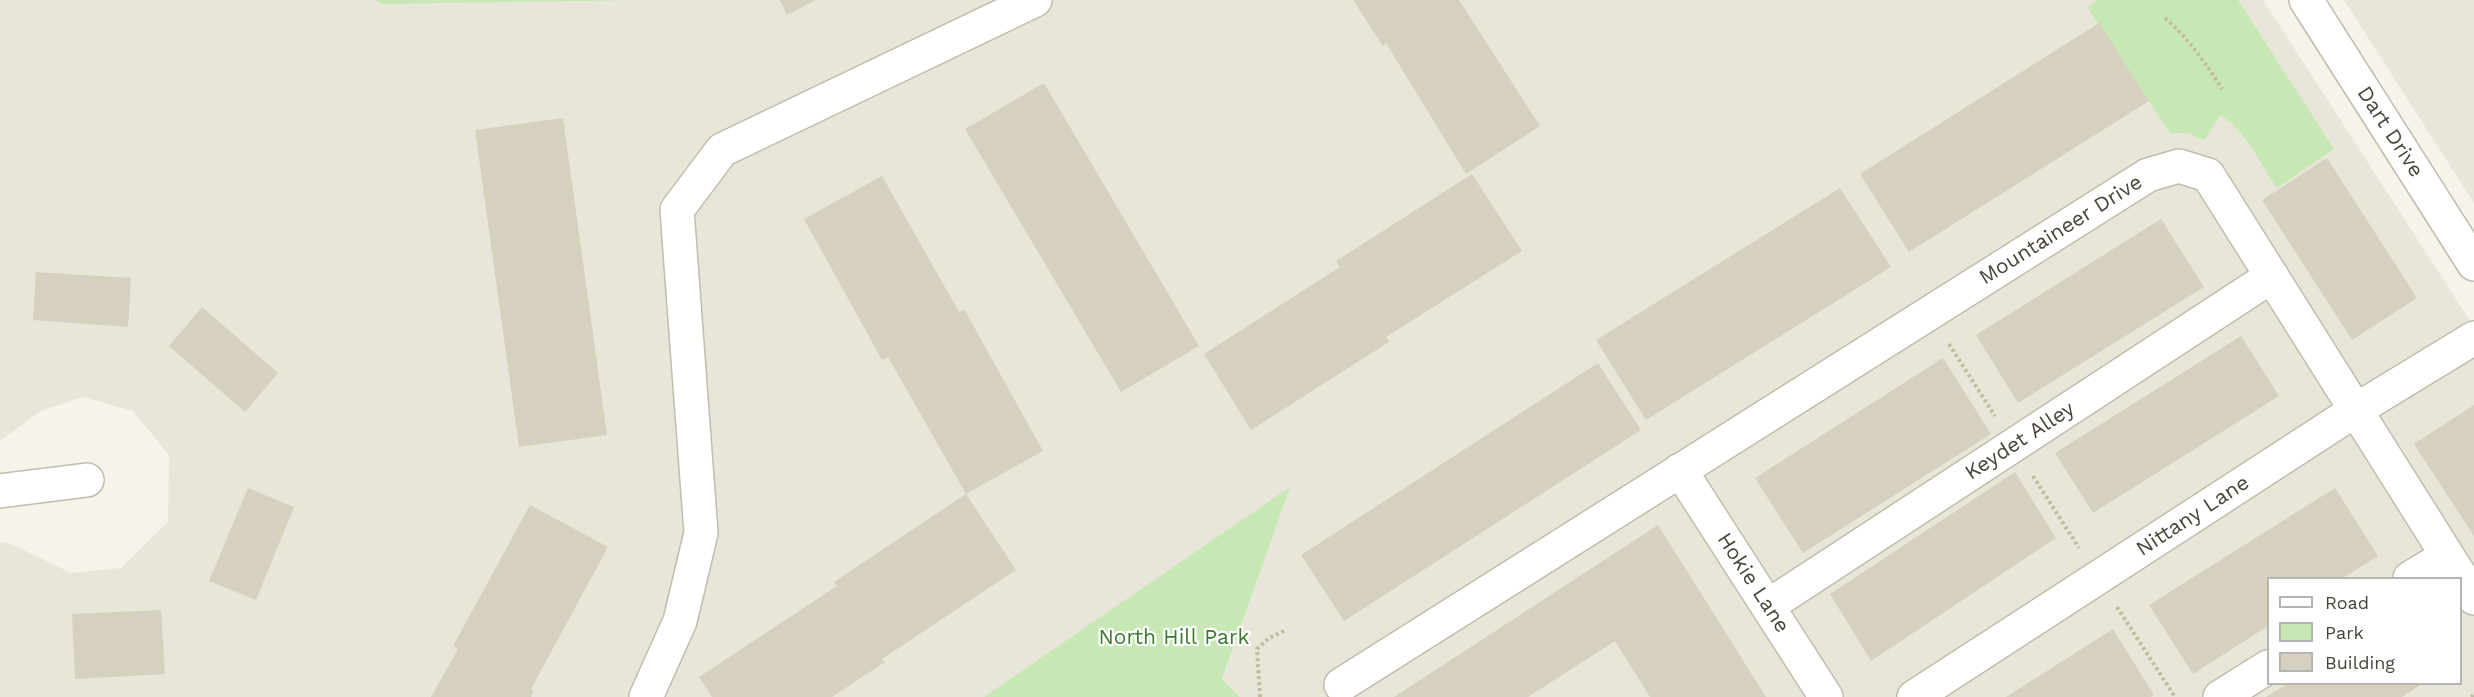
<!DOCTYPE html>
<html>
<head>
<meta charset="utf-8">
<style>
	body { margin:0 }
	#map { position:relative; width:2474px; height:697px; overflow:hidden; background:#f5f3ea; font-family:"Work Sans",sans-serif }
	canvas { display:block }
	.legend { position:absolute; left:2267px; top:577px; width:195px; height:108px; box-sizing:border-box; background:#fff; border:2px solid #b6b5af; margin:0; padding:8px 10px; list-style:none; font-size:18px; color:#484538 }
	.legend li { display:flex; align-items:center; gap:12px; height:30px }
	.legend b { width:30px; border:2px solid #b6b5af }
</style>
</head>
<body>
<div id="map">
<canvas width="2474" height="697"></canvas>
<ul class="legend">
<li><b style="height:8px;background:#fff"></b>Road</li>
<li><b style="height:16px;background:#c7e8b4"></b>Park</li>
<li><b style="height:16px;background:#d6d1bf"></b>Building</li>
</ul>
</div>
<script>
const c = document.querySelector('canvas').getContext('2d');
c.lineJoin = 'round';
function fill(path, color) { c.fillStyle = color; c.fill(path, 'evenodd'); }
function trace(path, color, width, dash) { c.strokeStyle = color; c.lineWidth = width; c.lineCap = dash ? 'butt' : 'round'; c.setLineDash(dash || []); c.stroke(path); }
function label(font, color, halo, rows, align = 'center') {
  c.font = font + ' "Work Sans",sans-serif'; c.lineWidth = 4.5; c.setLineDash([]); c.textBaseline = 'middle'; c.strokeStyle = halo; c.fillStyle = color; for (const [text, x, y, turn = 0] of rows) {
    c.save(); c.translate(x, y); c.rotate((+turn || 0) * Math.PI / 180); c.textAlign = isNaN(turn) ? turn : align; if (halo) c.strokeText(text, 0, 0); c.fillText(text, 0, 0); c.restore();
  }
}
fill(new Path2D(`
	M0,0H2263L2474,327V697H1240L1222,680L1275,527L1008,697H0V542L9,543L71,573L121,568L168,522L169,455L133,411L83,397L41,411L0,441ZM2268,578H2460V684H2268Z
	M2344,0H2474V203Z`), '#e8e6d8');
fill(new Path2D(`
	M374,0H643L381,4Z
	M2098,0H2238L2334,149L2277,188C2259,163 2247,131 2220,115L2205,139L2201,140C2193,132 2181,133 2170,133L2087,7Z
	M1290,487L1222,679L1240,697H984Z`), '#c7e8b4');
fill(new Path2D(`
	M780,0H816L787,15Z
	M1353,0H1459L1540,126L1466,174L1386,43L1383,46Z
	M2099,23L2149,101L1909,252L1860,174Z
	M1044,83L1199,346L1121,392L965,129Z
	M563,118L607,435L519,447L475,130Z
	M2327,158L2417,298L2352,340L2262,200Z
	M1472,174L1522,251L1386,337L1389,342L1251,430L1204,354L1340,267L1336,261Z
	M882,176L959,312L964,309L1043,451L966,494L888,357L882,360L804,219Z
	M1840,188L1891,267L1646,420L1596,340Z
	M2161,219L2204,287L2018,403L1976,335Z
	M36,272L131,278L128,327L33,320Z
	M202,307L278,373L245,412L169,346Z
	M2241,336L2279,396L2093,513L2055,453Z
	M1943,358L1991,434L1803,553L1755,478Z
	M1598,363L1641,430L1344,621L1301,555Z
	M2474,405V536L2414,444Z
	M2015,472L2056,538L1871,661L1830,594Z
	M248,488L294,507L256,600L209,581Z
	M2335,488L2378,556L2343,578H2268V626L2193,674L2149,605Z
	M966,494L1016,570L882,659L885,662L832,697H712L699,677L837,586L834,582Z
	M530,505L608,547L531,689L534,691L531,697H431L458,649L453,646Z
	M1658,525L1766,697H1650L1615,641L1528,697H1394Z
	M161,610L165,674L75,679L72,614Z
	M2113,629L2154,695L2151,697H2006Z
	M2287,684H2422L2402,697H2266Z`), '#d6d1bf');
const minor = new Path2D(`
	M2306,0L2474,264
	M1680,470L1826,697
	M0,491L87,480
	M2410,578L2447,556
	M1768,606L2272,276
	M1341,685L2148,175L2179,166L2208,175L2474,598
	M646,697L680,621L701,533L677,210L722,150L1035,0
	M1914,697L2356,410L2474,338
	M2220,697L2268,667`);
trace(minor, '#c0bdac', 36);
trace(new Path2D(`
	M2165,18C2189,39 2205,62 2222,89
	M1949,344L1995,416
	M2033,476L2079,548
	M2117,607L2175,697
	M1260,697L1257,649L1269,638L1284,631
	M2471,697L2474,695`), '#c2bc9e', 4, [3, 3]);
trace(minor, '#fff', 33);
label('21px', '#484538', '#fff', [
	["Dart Drive",2390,132,57],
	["Mountaineer Drive",2061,230,-32],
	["Keydet Alley",2020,441,-33],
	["Nittany Lane",2193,516,-33],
	["Hokie Lane",1753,583,57]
]);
label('21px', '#3b7a2c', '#fff', [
	["North Hill Park",1174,638]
]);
</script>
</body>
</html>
